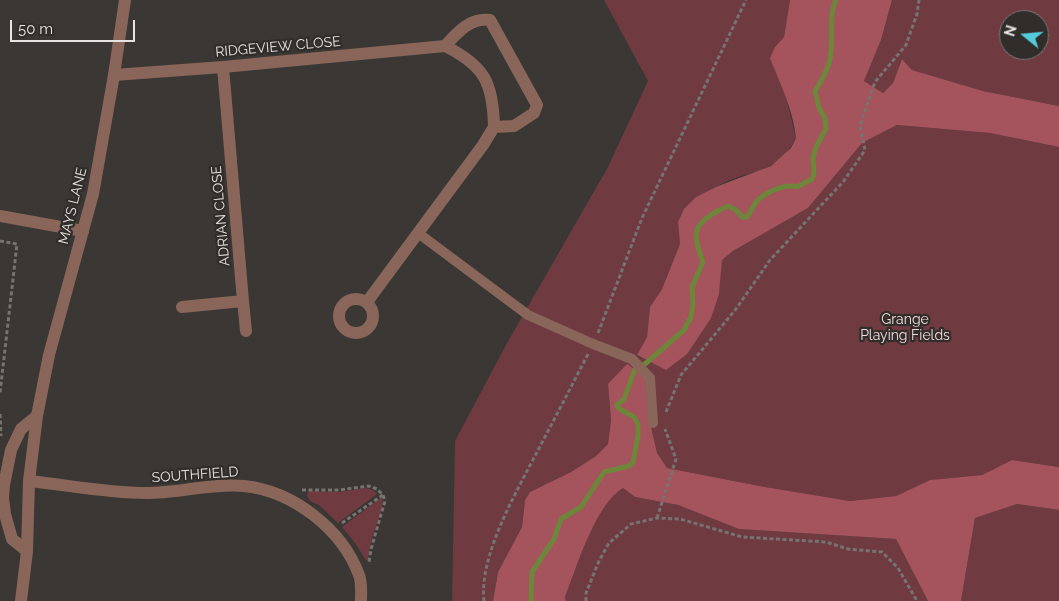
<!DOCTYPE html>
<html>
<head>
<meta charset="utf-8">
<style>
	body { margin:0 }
	#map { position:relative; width:1059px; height:601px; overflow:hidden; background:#3a3734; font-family:Raleway,sans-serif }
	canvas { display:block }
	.north { position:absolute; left:999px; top:10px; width:50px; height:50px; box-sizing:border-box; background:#302d2a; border:1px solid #797774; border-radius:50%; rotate:287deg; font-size:14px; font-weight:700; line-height:20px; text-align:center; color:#e7e5e3 }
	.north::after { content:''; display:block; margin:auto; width:18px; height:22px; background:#53cbdb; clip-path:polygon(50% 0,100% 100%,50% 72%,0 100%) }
	.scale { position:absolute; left:10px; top:20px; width:125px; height:22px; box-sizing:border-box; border:2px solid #e7e5e3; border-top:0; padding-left:6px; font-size:15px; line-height:18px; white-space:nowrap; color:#e7e5e3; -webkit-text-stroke:4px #302d2a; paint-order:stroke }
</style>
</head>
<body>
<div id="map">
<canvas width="1059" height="601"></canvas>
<div class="north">N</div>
<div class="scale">50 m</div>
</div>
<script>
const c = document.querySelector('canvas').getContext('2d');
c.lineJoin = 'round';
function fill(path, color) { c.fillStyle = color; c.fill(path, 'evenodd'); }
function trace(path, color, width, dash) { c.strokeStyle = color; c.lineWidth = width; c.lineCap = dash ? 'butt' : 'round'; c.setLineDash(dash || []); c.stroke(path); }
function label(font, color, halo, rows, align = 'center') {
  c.font = font + ' Raleway,sans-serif'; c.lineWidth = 4.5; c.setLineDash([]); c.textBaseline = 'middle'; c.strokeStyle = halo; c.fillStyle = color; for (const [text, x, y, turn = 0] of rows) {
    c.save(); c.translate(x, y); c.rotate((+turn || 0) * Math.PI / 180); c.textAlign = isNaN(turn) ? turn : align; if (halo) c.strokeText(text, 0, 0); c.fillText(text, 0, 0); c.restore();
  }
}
fill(new Path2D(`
	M604,0H790L784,37L775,47L774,68L780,80L787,101L796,138C777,175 750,169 719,185C707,192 689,212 678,222L680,244L662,289L650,307L647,337L637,356L666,369L719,294L721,260L733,251L808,208L862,143L897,125L990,133L1059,147V467L1012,460L982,475L930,480L896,496L850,501L765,487L667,468L657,454L650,422L608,384L611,420L608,444L596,456L571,472L530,492L525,500L522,527L498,572L493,601H452L455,441L507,343L608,167L648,81Z
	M892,0H1059V106L983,91L912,70L902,59L893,83L883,93L864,81L881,40ZM1009,20H1039V50H1009Z
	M366,488L373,490L377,494L338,523L319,505L310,501L307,495L309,491L339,492Z
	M623,488L635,497L678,505L739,529L896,539L928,601H566L565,597C577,567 595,505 623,488Z
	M382,497C384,510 378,519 374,532C371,541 369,550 368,560H366L355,543L342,527Z
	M1017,504L1059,510V601H961L975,518Z`), '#6f3b41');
fill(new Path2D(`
	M790,0H892L881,40L864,81L883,93L893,83L902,59L912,70L983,91L1059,106V147L990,133L897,125L862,143L808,208L733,251L722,260L719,294L711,318L687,354L666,370L637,355L647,337L650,307L662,289L680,244L678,222L684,209L696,197L718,186L771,166L791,148L796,138C793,109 780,84 770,58L775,47L784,37Z
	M627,364L645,377L650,422L657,453L667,468L765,487L850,501L896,496L930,480L982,475L1012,460L1059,467V510L1017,504L975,518L961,601H928L896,539L739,529L678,505L635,497L623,488C595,505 577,567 565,597L566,601H493L498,572L522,527L525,500L530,492L571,472L596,456L608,444L611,420L608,384Z`), '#a5535d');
trace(new Path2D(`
	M531,601L532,572L554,539L561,519L581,507L604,472L629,466L633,462L638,436V424L634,417L618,408L617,405L624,399L635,369L645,364L684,330L691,317L693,305L692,287L703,262C700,253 694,240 697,230C700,220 718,210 728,206L736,210L742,217H747C751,212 753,205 757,201C766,192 786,183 797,187L812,179L814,173L813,158L816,147L826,129L825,118L819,108L815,91C821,81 828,71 830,59C834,42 828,14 836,0`), '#6d8639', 5);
trace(new Path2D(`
	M0,241L17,244L0,393
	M598,333L642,218L746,0
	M666,412L681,375L736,309L770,260L843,182L865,150L860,125L875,82L906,45L917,14L919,0
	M0,414L1,436
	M302,490H339L369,486L377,489L383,495L385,501L371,549L369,562
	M657,518L676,459L665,429
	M342,523L383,495
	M484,601C479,555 516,493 537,452C554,420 571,387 588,354
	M586,601V593L599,561L609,543L631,524L657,518L680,519L742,537L826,542L848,549L882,552L898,568L917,601`), '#767370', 3, [4, 2.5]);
trace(new Path2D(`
	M418,233L528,315L593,344L632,359L650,378L653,423`), '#896659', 10);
trace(new Path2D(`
	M445,46C485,66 493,83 494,127
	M114,75L223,67L445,46C457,33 470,17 490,20L537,105L534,113L514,126L494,127L483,145L367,302
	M0,216L83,231
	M339 316a17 17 0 1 1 34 0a17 17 0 1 1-34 0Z
	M243,301L246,331
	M182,307L243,301L223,67
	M29,481C68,485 107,493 146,493C178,493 213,483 244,486C293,491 342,529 359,575C362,582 361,593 361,601
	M27,551L12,539L5,514L3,498L4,485L11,450L21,429L37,416`), '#896659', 12);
trace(new Path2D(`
	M21,601L27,551L29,481L37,416L49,355L93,194L114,75L125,0`), '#896659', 12);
label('14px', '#e7e5e3', '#302d2a', [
	["RIDGEVIEW CLOSE",278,47,-5],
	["MAYS LANE",73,206,-76],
	["ADRIAN CLOSE",221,216,-95],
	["SOUTHFIELD",195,475,-4]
]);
label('14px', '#f5dcdd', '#302d2a', [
	["Grange",905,320],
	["Playing Fields",905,336]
]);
</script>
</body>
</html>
